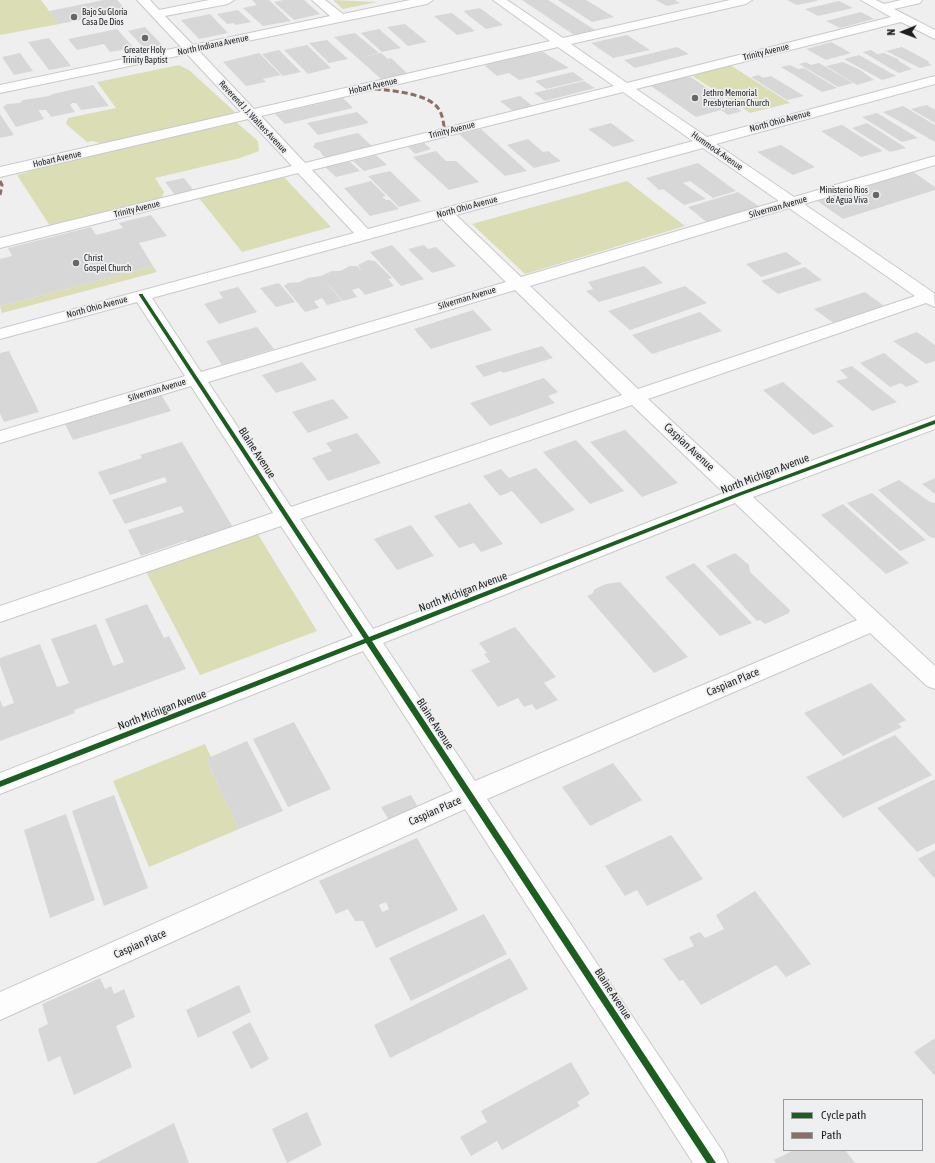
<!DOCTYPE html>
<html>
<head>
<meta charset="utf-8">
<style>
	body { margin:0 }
	#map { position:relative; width:935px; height:1163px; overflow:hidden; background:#efeff0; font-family:"Asap Condensed",sans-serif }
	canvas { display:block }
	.legend { position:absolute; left:783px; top:1099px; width:140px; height:52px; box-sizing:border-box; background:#eeeff1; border:1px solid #9b9b9d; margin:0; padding:5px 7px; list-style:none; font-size:12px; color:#1e1e1f }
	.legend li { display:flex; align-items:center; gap:8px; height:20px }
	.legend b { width:20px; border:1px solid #9b9b9d }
	.north { position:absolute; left:883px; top:12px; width:40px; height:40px; -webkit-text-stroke:3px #eeeff1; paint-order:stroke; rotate:269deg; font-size:11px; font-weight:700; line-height:16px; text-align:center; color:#1e1e1f }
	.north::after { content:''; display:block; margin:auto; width:14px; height:18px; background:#1e1e1f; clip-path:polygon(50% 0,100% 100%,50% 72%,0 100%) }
</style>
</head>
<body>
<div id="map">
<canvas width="935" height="1163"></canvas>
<ul class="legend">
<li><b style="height:5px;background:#1b5e20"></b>Cycle path</li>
<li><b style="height:5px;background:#8d6e63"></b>Path</li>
</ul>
<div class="north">N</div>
</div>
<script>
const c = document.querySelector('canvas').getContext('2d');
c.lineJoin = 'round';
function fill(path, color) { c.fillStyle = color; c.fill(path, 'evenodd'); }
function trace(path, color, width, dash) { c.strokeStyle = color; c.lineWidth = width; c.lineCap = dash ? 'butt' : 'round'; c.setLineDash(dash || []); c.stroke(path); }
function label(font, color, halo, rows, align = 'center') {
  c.font = font + ' "Asap Condensed",sans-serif'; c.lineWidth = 3.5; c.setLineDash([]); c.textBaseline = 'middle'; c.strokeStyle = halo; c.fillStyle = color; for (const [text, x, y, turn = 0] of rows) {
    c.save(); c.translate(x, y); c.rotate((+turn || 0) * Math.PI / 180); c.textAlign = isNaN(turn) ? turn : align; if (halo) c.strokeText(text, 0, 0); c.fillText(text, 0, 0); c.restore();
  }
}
fill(new Path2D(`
	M0,0H41L59,24L0,35Z
	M333,0L377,2L343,9Z
	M179,65L189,70L235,112L228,116L106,145L93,141L87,142L66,124L68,118L116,108L97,82Z
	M730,65L790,103L750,113L691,75Z
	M236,122L258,141L259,151L240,158L155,178L164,192L161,200L50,226L17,175L87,155Z
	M284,177L331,227L242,252L199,198Z
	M627,181L685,226L525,274L472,224Z
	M153,266L157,272L2,313L0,306Z
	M256,531L317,631L200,675L145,570Z
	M205,744L211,757L206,759L239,829L149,867L113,781Z`), '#dbddb5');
fill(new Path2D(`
	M104,0H117L127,11L59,24L49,11Z
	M252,0H269L291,21L263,26L243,8L257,5Z
	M283,0H304L320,14L294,20L274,2Z
	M522,0H548L595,30L574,35Z
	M558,0H586L614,17L592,22Z
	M656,0H675L680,3L667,6Z
	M787,0H817V1L797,5Z
	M839,1L853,8L818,16L805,9Z
	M480,8L503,25L486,29L463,11Z
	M238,10L251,22L236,25L233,23L227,24L217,14Z
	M861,12L874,19L840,28L826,21Z
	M452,13L475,31L457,35L434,16Z
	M210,14L228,33L199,39L181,20Z
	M405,24L427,42L408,46L387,27Z
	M145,27L163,46L146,50L128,31Z
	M117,29L134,48L110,52L104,44L77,50L68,39Z
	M379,29L401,48L382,52L361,33Z
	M355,33L379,53L360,58L381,53L388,59L391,58L408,74L381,79L334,37Z
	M627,35L650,50L613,58L591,43Z
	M49,38L71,66L49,70L28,42Z
	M327,40L348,59L329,63L309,43Z
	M831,42L851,53L826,60L806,49Z
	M307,45L331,68L308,74L284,50Z
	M677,47L689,54L635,68L624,60Z
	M902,47L930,62L928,63L932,65L920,68L886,51Z
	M279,50L301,72L283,76L262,54Z
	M871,50L877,54L884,53L898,59L899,61L912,69L899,73L895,71L863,52Z
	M543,52L569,68L519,80L509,73L497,76L485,66L487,64L498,62L496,61Z
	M20,53L33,71L14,75L2,57Z
	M259,53L281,75L263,79L266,82L246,86L223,62Z
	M859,55L896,76L882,80L844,59Z
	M806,62L811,65L819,63L853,83L838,87L799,64Z
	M843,62L860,70L874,80L857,85L826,66Z
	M790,65L798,69L804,68L837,88L822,92L781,67Z
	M573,72L584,80L546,89L535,81Z
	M759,75L763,78L771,76L804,96L787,100L751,77Z
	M689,76L742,111L728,115L721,110L696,117L651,86Z
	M584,81L595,88L545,101L534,93Z
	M93,85L109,106L81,110L76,103H72L70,105L75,112L51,117L46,110H41L39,111L44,119L16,127L3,107L7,104L20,103L23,100L49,96L53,94Z
	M520,96L534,107L514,112L500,101Z
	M343,98L353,108L285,124L275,114Z
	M927,105L935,110V123L911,109Z
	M903,106L935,125V142L883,112Z
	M357,112L369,123L318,135L307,123Z
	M877,113L918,138L902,142L862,117Z
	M0,114L14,135L0,138Z
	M611,123L635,141L613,147L588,129Z
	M867,123L906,148L890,152L852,128Z
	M842,125L883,151L861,157L821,131Z
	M481,129L527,171L505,176L459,134Z
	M358,133L373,147L329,158L323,156L320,151L313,147L315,143Z
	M528,139L543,152L548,151L561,161L534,168L507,145Z
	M424,143L431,149L415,154L408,147Z
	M781,145L815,167L793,175L757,152Z
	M436,151L446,161H456L479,182L449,190L413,157Z
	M376,155L387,165L364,171L353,161Z
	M349,161L360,171L336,177L325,167Z
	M698,163L736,191L713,198L690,181L686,182L683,183L706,199L684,205L663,189L659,190L646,178Z
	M390,171L421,201L399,207L368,176Z
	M912,171L935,187V190L843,219L816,200Z
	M184,178L194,191L175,195L165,182Z
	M371,181L386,196L382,197L386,200H390L399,209L370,216L344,188Z
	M738,192L763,209L709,224L688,207Z
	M151,215L167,236L139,243L153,266L0,306V259L12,256L8,248L91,227L96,235L123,228L119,223Z
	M392,245L424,279L401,286L370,252Z
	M424,245L428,249L436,247L456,266L432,273L408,249Z
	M786,252L802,264L761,277L746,264Z
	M368,260L375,261L392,278L388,279L394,286L365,295L359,288L355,289L352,290L357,297L343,301L323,278L342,301L327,305L322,298L318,300L314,301L319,308L305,312L284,286L288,283L300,282L307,278L321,276L332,271H340L350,266H357L362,271L358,265Z
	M644,266L663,283L599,302L586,291L593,289L588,282Z
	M805,267L822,280L778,294L761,281Z
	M279,283L295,302L276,307L260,288Z
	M685,286L707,303L630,330L608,311Z
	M238,287L257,312L219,324L204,304L223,298L219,292Z
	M865,292L884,306L835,324L814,309Z
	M473,310L492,330L431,349L414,329Z
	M700,312L722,331L652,354L632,335Z
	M257,327L274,349L222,365L206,341Z
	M917,332L935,345V361L926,364L893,341Z
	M542,346L553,358L503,373L501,371L484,377L475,366Z
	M9,351L39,412L4,422L0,414V353Z
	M884,353L919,382L906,387L901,383L890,387L860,363Z
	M302,362L317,380L276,393L262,375Z
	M852,366L897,402L872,411L836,381L848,378L840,370Z
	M544,378L558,392L548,396L555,403L490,426L470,403Z
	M783,382L834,426L813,435L763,390Z
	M160,393L171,411L73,440L64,422Z
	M333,399L349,418L308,433L292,412Z
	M625,430L678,483L642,497L590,442Z
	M357,433L381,463L328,481L312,458L332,451L326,443Z
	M576,440L624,491L590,504L543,452Z
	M182,442L234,529L190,544L187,540L141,556L128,530L184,512L181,506L125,524L112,500L167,482L166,480L165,477L110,495L98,472L142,458L140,455Z
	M536,468L575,510L541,524L512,491L500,496L483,476L501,469L509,478Z
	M935,478V494L922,484Z
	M899,480L930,502L935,503V538L930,537L878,490Z
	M872,493L926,540L900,551L847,503Z
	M470,503L503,544L481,552L474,543L459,548L434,516Z
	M843,504L909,563L886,574L821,515Z
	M411,525L434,556L397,570L374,539Z
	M735,553L749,565L750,572L790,610L789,613L765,624L760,620L757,621L706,566Z
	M694,563L752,623L720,636L665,577Z
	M620,582L688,657L654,673L587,596L592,594L595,589L606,584Z
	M147,604L164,638L169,636L186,669L74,710L75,713L0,741V700L3,707L14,703L0,665V658L40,644L57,687L64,685L69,683L51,639L96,624L113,666L124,662L105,619Z
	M515,627L556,677L544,683L558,700L536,710L532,704L524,707L518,698L498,707L471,670L490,662L484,654L487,653L479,643Z
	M871,683L906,720L898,724L902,727L843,756L804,713Z
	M294,722L331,789L288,807L253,739Z
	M895,735L932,775L843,818L806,777Z
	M247,741L283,811L239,829L206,759Z
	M613,763L642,800L590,826L562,787Z
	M935,779V843L917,852L877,808Z
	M114,795L148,888L104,906L72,811Z
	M411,795L419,809L390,822L381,807Z
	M66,814L95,900L50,918L24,830Z
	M671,835L703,879L647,906L637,890L625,896L605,866Z
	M417,838L458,910L376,948L363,921H355L348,909L336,914L319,881ZM386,902L389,909L382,912L379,905Z
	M935,850V879L918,859Z
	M755,891L811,964L786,977L776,965L701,1005L683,980L679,981L663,959L694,946L689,937L700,932L705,938L724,929L716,915Z
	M484,914L507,954L411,1001L389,958Z
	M510,958L528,989L390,1058L374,1025Z
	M100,978L105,989L111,986L114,994L124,989L135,1017L116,1026L132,1067L74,1095L60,1056L48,1062L38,1029L48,1024L42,1004Z
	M239,985L251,1012L198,1038L186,1010Z
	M250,1022L269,1059L251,1069L232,1032Z
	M935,1038V1076L914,1052Z
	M571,1062L590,1094L577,1102L580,1106L502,1150L497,1141L471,1156L460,1137L487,1122L481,1111Z
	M307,1112L322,1145L287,1163L272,1129Z
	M174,1123L189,1163H96Z
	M794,1150H845L855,1163H776L774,1160Z`), '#d7d7d7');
const minor = new Path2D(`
	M137,0H150L159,10L209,0H234L228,4L165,16L193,45L330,16L312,0H325L343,14L410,0H433L427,4L199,51L254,109L550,41L493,0H507L563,38L730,0H752L746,4L571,44L627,83L891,17L861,0H876L884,4L901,0H922L920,3L894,9L935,30V39L901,22L636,89L707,137L935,76V84L716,144L794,197L935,156V165L804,204L934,293L935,307L926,303L648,399L742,486L935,416V429L753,497L935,666V689L927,686L870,633L487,799L723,1152L728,1163H693L465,809L0,1020V992L453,791L363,651L0,794V773L353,636L281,526L0,622V606L273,513L191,386L0,443V431L185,376L137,302L0,339V329L354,233L298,173L0,248V238L292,166L248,119L0,177V167L241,112L187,54L0,93V85L181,47ZM558,47L614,86L305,163L261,116ZM623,92L693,141L368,229L312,170ZM703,148L779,201L521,277L456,215ZM789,208L915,296L638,389L530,286ZM442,219L506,282L201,372L152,298ZM515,290L622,395L291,507L208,382ZM632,405L724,493L373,629L300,519ZM735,503L857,620L475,781L383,643Z`);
trace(minor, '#c9c9ca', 2);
fill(minor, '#fdfdfd');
trace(new Path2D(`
	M366,88C385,90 426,92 438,108C442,113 443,120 444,126L439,134
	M0,181L2,185L0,195`), '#8d6e63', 3, [6, 3]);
fill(new Path2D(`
	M139,294H143V295L369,637L738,493L935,420V424L742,495L372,641L716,1163H707L366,643L0,787V781L364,639L139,295Z`), '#1b5e20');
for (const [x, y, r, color] of [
	[74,17,4,"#676768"],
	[145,38,4,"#676768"],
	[695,98,4,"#676768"],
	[876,195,4,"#676768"],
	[76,263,4,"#676768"]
]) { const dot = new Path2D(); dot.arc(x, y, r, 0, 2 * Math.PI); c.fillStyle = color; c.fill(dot); trace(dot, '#eeeff1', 1.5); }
label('9px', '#1e1e1f', '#eeeff1', [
	["Bajo Su Gloria",82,12],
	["Casa De Dios",82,22],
	["Greater Holy",145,50,"center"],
	["Trinity Baptist",145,60,"center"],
	["Jethro Memorial",703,93],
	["Presbyterian Church",703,103],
	["Ministerio Rios",868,190,"right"],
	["de Agua Viva",868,200,"right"],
	["Christ",84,258],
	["Gospel Church",84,268]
], 'left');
label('9px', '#1e1e1f', '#eeeff1', [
	["North Indiana Avenue",213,45,-12],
	["Trinity Avenue",766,52,-14],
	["Hobart Avenue",373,86,-13],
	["Reverend J. J. Walters Avenue",253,117,47],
	["North Ohio Avenue",780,121,-15],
	["Trinity Avenue",452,130,-14],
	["Hummock Avenue",717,151,35],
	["Hobart Avenue",57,159,-13],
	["North Ohio Avenue",467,207,-15],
	["Silverman Avenue",778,207,-16],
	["Trinity Avenue",137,209,-14],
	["Silverman Avenue",467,298,-17],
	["North Ohio Avenue",97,307,-15],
	["Silverman Avenue",157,390,-17]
]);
label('11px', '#1e1e1f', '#eeeff1', [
	["Caspian Avenue",689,447,43],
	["Blaine Avenue",257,453,57],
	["North Michigan Avenue",765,474,-21],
	["North Michigan Avenue",463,592,-21],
	["Caspian Place",733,682,-23],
	["North Michigan Avenue",162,710,-21],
	["Blaine Avenue",435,724,57],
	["Caspian Place",435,811,-24],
	["Caspian Place",140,944,-24],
	["Blaine Avenue",613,994,57]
]);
</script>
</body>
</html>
